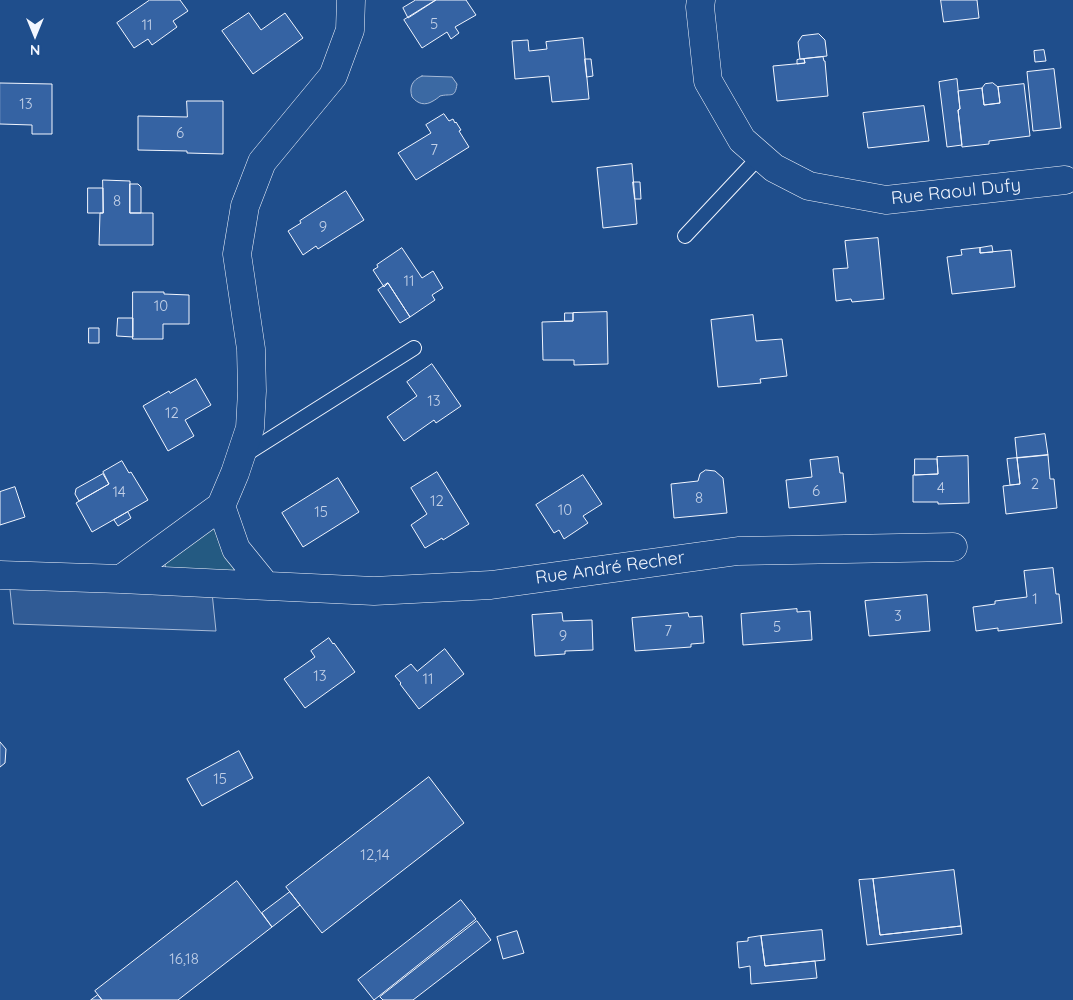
<!DOCTYPE html>
<html>
<head>
<meta charset="utf-8">
<style>
	body { margin:0 }
	#map { position:relative; width:1073px; height:1000px; overflow:hidden; background:#1f4e8c; font-family:Quicksand,sans-serif }
	canvas { display:block }
	.north { position:absolute; left:10px; top:10px; width:50px; height:50px; -webkit-text-stroke:4px #1f4e8c; paint-order:stroke; rotate:180deg; font-size:14px; font-weight:700; line-height:20px; text-align:center; color:#f2f6ff }
	.north::after { content:''; display:block; margin:auto; width:18px; height:22px; background:#f2f6ff; clip-path:polygon(50% 0,100% 100%,50% 72%,0 100%) }
</style>
</head>
<body>
<div id="map">
<canvas width="1073" height="1000"></canvas>
<div class="north">N</div>
</div>
<script>
const c = document.querySelector('canvas').getContext('2d');
c.lineJoin = 'round';
function fill(path, color) { c.fillStyle = color; c.fill(path, 'evenodd'); }
function trace(path, color, width, dash) { c.strokeStyle = color; c.lineWidth = width; c.lineCap = dash ? 'butt' : 'round'; c.setLineDash(dash || []); c.stroke(path); }
function label(font, color, halo, rows, align = 'center') {
  c.font = font + ' Quicksand,sans-serif'; c.lineWidth = 4; c.setLineDash([]); c.textBaseline = 'middle'; c.strokeStyle = halo; c.fillStyle = color; for (const [text, x, y, turn = 0] of rows) {
    c.save(); c.translate(x, y); c.rotate((+turn || 0) * Math.PI / 180); c.textAlign = isNaN(turn) ? turn : align; if (halo) c.strokeText(text, 0, 0); c.fillText(text, 0, 0); c.restore();
  }
}
const green = new Path2D(`
	M205,527L215,528L236,567L233,571L166,569L165,565V560Z`);
fill(green, '#245a82');
trace(green, '#a8bbd7', 1);
const parking = new Path2D(`
	M9,576L211,583L216,631L14,624Z`);
fill(parking, '#305b95');
trace(parking, '#a8bbd7', 1);
const water = new Path2D(`
	M422,76L452,77L457,84C455,99 451,93 440,96C439,97 435,100 433,101C425,106 418,104 412,97C409,87 412,80 422,76Z`);
fill(water, '#3b69a3');
trace(water, '#a8bbd7', 1);
const building = new Path2D(`
	M150,0H180L188,11L173,21L177,27L152,45L148,39L134,48L117,23Z
	M416,0H436L408,18L403,8Z
	M436,0H466L476,15L455,27L459,33L451,39L447,32L422,48L404,20Z
	M941,0H977L979,18L944,22Z
	M249,13L261,30L285,13L303,38L253,74L222,31Z
	M819,34L825,40L827,56L800,59L798,42L802,36Z
	M583,38L589,99L552,102L549,76L515,79L512,41L528,40L529,51L547,49L546,42Z
	M1044,50L1046,61L1035,62L1034,51Z
	M823,57L824,61H825L828,96L777,101L773,66L805,63L804,59Z
	M585,59H591L593,76L587,77Z
	M800,59H804L805,63L797,64V60Z
	M1054,69L1061,128L1033,131L1027,72Z
	M957,79L960,109L958,110L962,145L947,147L939,82Z
	M0,83L52,84V134H32V125L0,124Z
	M993,83L998,87L1000,103L984,105L982,88L985,84Z
	M1024,84L1030,136L989,141V144L962,147L958,110L960,109L958,91L982,88L984,105L1000,103L998,87Z
	M187,101H223V154L187,153V151L138,150V116L187,117Z
	M924,106L929,141L868,148L863,113Z
	M444,114L449,121L453,119L455,123L456,122L461,130L459,131L469,147L416,180L398,153L431,133L426,125Z
	M632,164L637,224L603,228L597,168Z
	M103,180L130,181V213H153V245H99L100,213H103Z
	M633,182H640L641,199H635Z
	M130,184H138L141,187V213H130Z
	M88,188H103V213H88Z
	M346,191L364,220L318,249L316,246L303,255L288,231L301,223L300,221Z
	M878,238L884,299L852,302L851,299L836,301L833,269L848,268L845,241Z
	M992,246L993,252L980,253V248Z
	M402,248L422,278L433,271L443,288L432,295L435,300L410,317L388,283L384,287L373,270L378,267L377,265Z
	M980,248V253L1011,250L1015,287L952,294L947,257L962,255L961,250Z
	M388,283L410,317L400,323L378,290Z
	M133,292H164V294L189,295V324H163V339H133Z
	M607,312L608,364L574,365V360H543L542,322L573,321V313Z
	M565,313H573V321H565Z
	M753,315L756,341L782,339L787,376L760,379L761,383L718,387L711,320Z
	M118,318H133V337L117,336Z
	M89,328H99V343H89Z
	M432,364L461,406L436,423L434,420L404,441L387,417L417,396L407,382Z
	M196,379L211,405L185,420L194,436L168,451L143,406L169,391L170,393Z
	M1045,434L1048,455L1017,458L1015,438Z
	M1048,455L1050,479H1054L1057,508L1006,514L1003,486L1020,484L1017,458Z
	M968,456L969,503L938,504V502H913V475L938,474L937,457Z
	M838,457L840,473H843L846,502L789,508L786,480L812,477L810,460Z
	M1017,458L1020,484L1010,485L1007,459Z
	M915,459H937L938,474L915,475Z
	M122,461L129,473L131,472L148,500L92,532L76,503L109,484L103,472Z
	M706,470L715,471L723,478L727,513L674,518L671,484L698,481L700,474Z
	M437,472L469,524L443,540L442,538L425,548L411,525L427,514L411,488Z
	M103,474L109,484L79,501L75,494L76,489Z
	M583,475L602,504L583,516L588,523L564,539L559,530L554,533L536,505Z
	M338,478L359,512L303,547L282,513Z
	M15,487L25,517L0,525V492Z
	M128,512L131,518L118,526L114,520Z
	M1053,568L1056,594H1059L1062,623L998,631V628L976,631L973,607L995,604V601L1027,597L1024,571Z
	M927,595L930,631L869,636L865,601Z
	M797,609V612L810,611L812,640L743,645L741,614Z
	M562,613L563,621L592,620L593,650L565,651V654L535,656L532,615Z
	M688,613L689,617L702,616L704,643L691,644V647L635,651L632,618Z
	M329,638L333,644L334,643L355,672L305,708L284,679L315,657L311,651Z
	M445,649L464,674L419,709L400,684L401,683L395,676L411,664L417,671Z
	M0,742L6,749L5,763L0,767Z
	M239,751L253,778L202,806L187,779Z
	M429,777L464,823L322,933L286,887Z
	M954,870L961,926L880,935L873,879Z
	M873,879L880,935L961,926L962,934L867,945L859,880Z
	M237,881L272,927L178,1000H102L95,991Z
	M290,892L300,905L272,927L262,913Z
	M461,900L476,919L374,1000L358,980Z
	M477,921L491,940L413,1000H383L380,997Z
	M822,930L825,960L765,966L761,936Z
	M517,931L524,953L503,959L497,937Z
	M761,936L765,966L815,961L817,978L751,984L750,966L739,968L737,942L748,941V938Z
	M98,995L102,1000H91Z`);
fill(building, '#3563a3');
trace(building, '#f2f6ff', 1);
const service = new Path2D(`
	M685,236L760,156
	M243,456L414,348`);
const minor = new Path2D(`
	M701,0L700,7L708,81L742,140L774,168L809,186L886,200L1065,180
	M221,506L236,549L266,586
	M0,575L121,579L221,506L235,473L250,428L252,391L251,349L237,254L245,206L262,162L333,76L350,30L351,0
	M121,579L374,591L491,585L738,551L953,547`);
trace(service, '#f2f6ff', 16);
trace(minor, '#f2f6ff', 29);
trace(service, '#1f4e8c', 14);
trace(minor, '#1f4e8c', 28);
label('15px', '#c3d1e8', null, [
	["5",434,24],
	["11",147,25],
	["13",26,104],
	["6",180,133],
	["7",434,150],
	["8",117,201],
	["9",323,227],
	["11",409,281],
	["10",161,306],
	["13",434,401],
	["12",172,413],
	["2",1035,484],
	["4",941,488],
	["6",816,491],
	["14",119,492],
	["8",699,498],
	["12",437,501],
	["10",565,510],
	["15",321,512],
	["1",1035,599],
	["3",898,616],
	["5",777,627],
	["7",668,631],
	["9",563,636],
	["13",320,676],
	["11",428,679],
	["15",220,779],
	["12,14",375,855],
	["16,18",184,959]
]);
label('18px', '#f2f6ff', '#1f4e8c', [
	["Rue Raoul Dufy",956,192,-6],
	["Rue André Recher",610,568,-8]
]);
</script>
</body>
</html>
